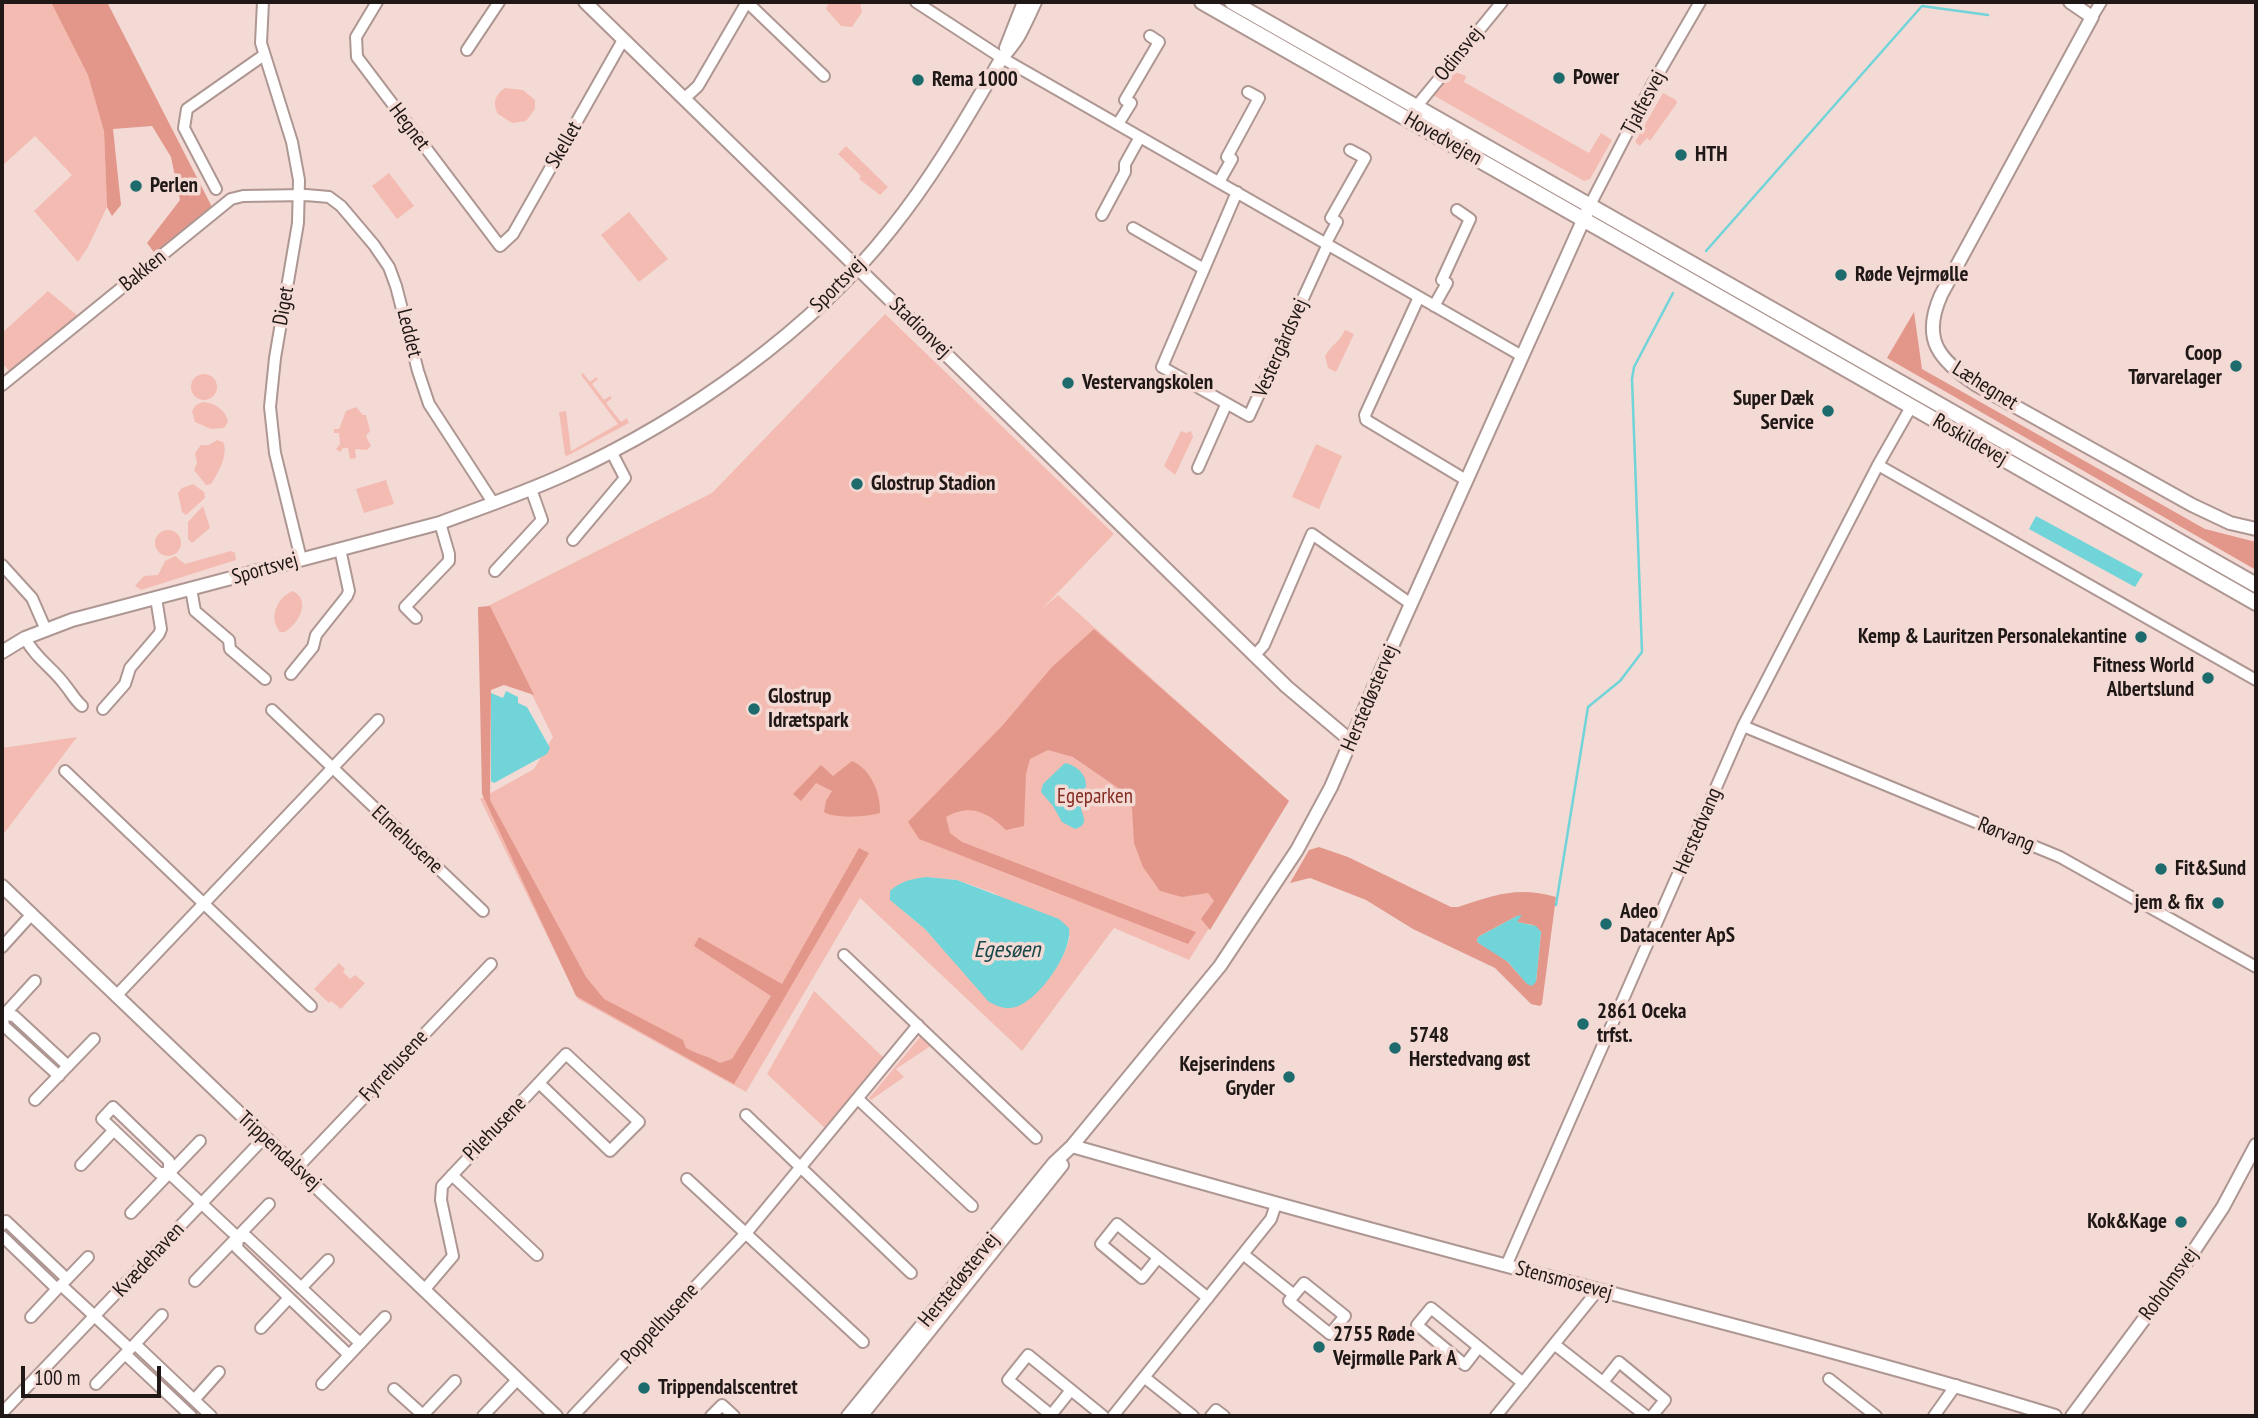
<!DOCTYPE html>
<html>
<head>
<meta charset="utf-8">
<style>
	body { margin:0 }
	#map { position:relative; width:2258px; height:1418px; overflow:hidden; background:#f3dad5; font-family:"PT Sans Narrow",sans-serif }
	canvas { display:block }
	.frame { position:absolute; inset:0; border:4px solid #201816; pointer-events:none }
	.scale { position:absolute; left:21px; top:1366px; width:140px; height:32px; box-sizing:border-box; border:4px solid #201816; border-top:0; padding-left:9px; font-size:21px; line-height:24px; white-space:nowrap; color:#201816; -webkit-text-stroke:5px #f3dad5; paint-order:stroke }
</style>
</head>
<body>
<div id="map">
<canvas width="2258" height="1418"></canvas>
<div class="frame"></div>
<div class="scale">100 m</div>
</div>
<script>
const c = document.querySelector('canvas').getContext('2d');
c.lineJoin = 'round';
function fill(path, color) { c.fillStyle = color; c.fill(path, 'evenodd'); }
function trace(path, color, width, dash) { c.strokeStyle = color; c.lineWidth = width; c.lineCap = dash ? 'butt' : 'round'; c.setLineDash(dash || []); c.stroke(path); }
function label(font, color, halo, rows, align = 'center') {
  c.font = font + ' "PT Sans Narrow",sans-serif'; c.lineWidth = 7; c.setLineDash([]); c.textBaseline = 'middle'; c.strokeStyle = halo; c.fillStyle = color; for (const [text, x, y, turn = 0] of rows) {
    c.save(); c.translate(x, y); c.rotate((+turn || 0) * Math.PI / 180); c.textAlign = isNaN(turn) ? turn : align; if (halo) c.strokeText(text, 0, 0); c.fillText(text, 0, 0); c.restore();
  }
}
fill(new Path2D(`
	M2,2H107L104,131L107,207L88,247L78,262L34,211L72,175L35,136L2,166Z
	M829,2H860L862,12L852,27L841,26L826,9Z
	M1453,71L1466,76L1464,82L1589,153L1601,133L1612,140L1590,179L1584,181L1433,95Z
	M505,88L523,90L535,100V109L526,121L512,123L498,114C492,104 495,94 505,88Z
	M1663,93L1676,100L1677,103L1650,141L1647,138L1640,146L1635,142Z
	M846,146L888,187L880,195L859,179L861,176L838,154Z
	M389,173L414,206L397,219L372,186Z
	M629,212L668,259L639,282L601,235Z
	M48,291L78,316L11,373L2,363V333Z
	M885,314L1114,534L1040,611L1058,595L1289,801L1189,960L1114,928L1022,1051L860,898L746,1092L578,999L480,799L534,769L553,737L488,606L712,493ZM926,877L957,880L994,893L1070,936C1062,967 1041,994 1012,1008L979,989L925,929L904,912Z
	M1345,330L1354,334L1336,372L1328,368L1325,356C1332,344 1339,343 1345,330Z
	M583,373L590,382L596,377L598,379L592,384L604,400L610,396L612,398L606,403L621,422L627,418L629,423L567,456L565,455L559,412L566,411L571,451L618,424L581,375Z
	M191 387a13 13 0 1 1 26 0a13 13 0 1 1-26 0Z
	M203,402C215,403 226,410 228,422L224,428L211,429L195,422L192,411L196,405Z
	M356,407L363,415H366L370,431L366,436L371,446L367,450L355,449L356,458L350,459L348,448H343L340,452L336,449L340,444L339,433H334V429H339L346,411Z
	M1181,431L1186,433L1191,431L1193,437L1175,475L1164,466Z
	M217,440L223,442C229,453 218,474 211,484L206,485L194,470L197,463L195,453L201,445H209Z
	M1316,444L1342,456L1319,509L1292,497Z
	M386,480L394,504L364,513L356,489Z
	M193,484L204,492L205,498L186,515L182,512L178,493L182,488Z
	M203,506L210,528L192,543L188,539V522Z
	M155 543a13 13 0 1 1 26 0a13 13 0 1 1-26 0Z
	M231,551L235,553L236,560L141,590L135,586L144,576L158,575L165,561L175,556L185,564Z
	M293,591C312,601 298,624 285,632H280C268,618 277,597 293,591Z
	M77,737L2,836V748Z
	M339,963L345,969L343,972L350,979L355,975L365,983L341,1009L331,1001L329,1003L314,989Z
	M814,991L885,1059L827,1130L767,1074Z
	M921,1036L932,1045L896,1069L904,1077L871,1100L869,1098Z`), '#f4bbb2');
fill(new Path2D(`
	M51,2H107L212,207L156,255L147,243L180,200L171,157L152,126L113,129L121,205L112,216L107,207L104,131L88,75Z
	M1914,312L1922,369L2205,529L2256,542V570L1887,358Z
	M490,606L534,695L504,685L491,690L490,800L586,977L604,999L683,1040L686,1048C698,1055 709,1056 720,1063L732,1059L771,996L694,946L699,937L782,984L859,848L869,853L734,1084L576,996L482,794L478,607Z
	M1094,629L1289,801L1210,930L1201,919L1214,901L1208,893L1182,897L1160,891L1143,867L1134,843L1132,808L1118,788L1073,757L1048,750L1030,759L1026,774L1024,826L1006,830C988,812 970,803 946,817L950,833L962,842L1196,932L1188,944L919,839L908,822L1002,726L1052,667Z
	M852,761C871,769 881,794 880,813C867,817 835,819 824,812L826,801L832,791L816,783L801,801L793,794L821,765L833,776Z
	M1319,847L1348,857L1451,907H1458C1494,895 1518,886 1556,897L1542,1004L1540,1006L1531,1004L1495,968L1413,929L1366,900L1310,878L1290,883L1309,850ZM1517,916L1516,922L1533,925L1541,932L1536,982L1520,976L1505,959L1477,942L1478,937Z`), '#e3978a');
fill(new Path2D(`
	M2036,516L2143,574L2135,587L2029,529Z
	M506,691L518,697V703L527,707L550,748L547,754L494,783L491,781V693L503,698Z
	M1065,763C1075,765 1087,774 1086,786C1085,792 1080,796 1080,802C1080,814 1092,824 1075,829L1062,822L1053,806L1041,792L1043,784Z
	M926,877L957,880L1059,919L1069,928C1073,953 1035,1007 1010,1008C1003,1009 995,1005 989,1002L925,929L890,900V891C901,881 911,879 926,877Z
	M1522,915L1517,922L1536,926L1541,932L1536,982L1532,986L1527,984L1508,962L1477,942L1478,937L1517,916Z`), '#70d4d9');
trace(new Path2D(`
	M1706,251L1922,6L1988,15
	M1556,905L1588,707L1620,681L1642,652L1632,379L1634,367L1673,293`), '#70d4d9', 2.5);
const minor = new Path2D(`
	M263,2L261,43L292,142L299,180L298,223L275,358L270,407L275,453L301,559
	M377,2L356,37L357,57L500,246L513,234L623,40
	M747,2L824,76
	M916,2L1002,58L1522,356
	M2092,17L2101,2
	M467,50L499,2
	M684,99L698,86L747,2
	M1416,107L1502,2
	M1118,124L1131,103L1125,100L1159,42L1150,36
	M1219,182L1232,159L1227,157L1259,98L1248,92
	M216,189L184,128L187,109L264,55
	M1237,192L1162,367L1249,416L1328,244
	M1590,205L1653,83L1700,2
	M1102,215L1125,172V164L1140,137
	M1133,228L1204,269
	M1326,243L1337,222L1331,218L1365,158L1350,150
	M1419,297L1365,415L1366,420L1466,480
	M1434,306L1447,283L1442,280L1470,219L1457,210
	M2,385L231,199L243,196L306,195L329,197L341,206L374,245L389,267L396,286L418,371L429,404L494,504
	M1878,465L2256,680
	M1198,468L1226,405
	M573,540L625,478L611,451
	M2,565L32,598L46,630
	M495,571L542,520L531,489
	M191,589L195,611L229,640L230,649L265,679
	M416,618L405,607L449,561V554L440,523
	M25,638C36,659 52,667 65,685C71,692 74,699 82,706
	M1255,655L1264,645L1312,534L1411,604
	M291,674L313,647L316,635L347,596L349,591L340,549
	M103,709L125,684L130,668L159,634L161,629L156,598
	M272,710L483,911
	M1743,726L2060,857L2256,967
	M65,771L311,1006
	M2,947L31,915
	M844,955L1036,1138
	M116,996L378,720
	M2,1013L4,1026L59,1076
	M4,1015L14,1016L68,1066
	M2,1017L35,981
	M858,1099L972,1206
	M35,1100L94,1039
	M746,1115L911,1273
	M81,1165L114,1130
	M297,1168L491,964
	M169,1173V1161L113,1107L102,1119L159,1173H169L232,1232L238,1237L237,1248L349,1355
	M452,1175L537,1255
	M687,1179L863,1342
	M131,1213L200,1141
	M2,1225L6,1221L67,1279L57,1289L2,1236
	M238,1237H247L360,1343
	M1243,1254L1294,1295
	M1158,1258L1142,1278L1101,1244L1117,1224L1208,1298
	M1506,1266L1743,726L1878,465L1911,407
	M67,1279L88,1257
	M195,1281L269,1204
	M1304,1283L1345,1316L1330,1334L1289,1301Z
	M61,1285L130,1349
	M301,1288L328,1260
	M425,1289L453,1256L441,1200L442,1186L566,1054L639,1122L610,1151L539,1083
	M31,1317L57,1289
	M261,1328L289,1298
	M135,1344L162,1315
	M1554,1344L1646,1416
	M1478,1348L1465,1365L1417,1325L1431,1308L1523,1383
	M1144,1377L1193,1416
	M1829,1379L1876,1416
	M1603,1382L1619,1362L1665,1400L1652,1416
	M96,1384L125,1354
	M322,1384L385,1317
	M394,1389L424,1416
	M1071,1390L1051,1415L1008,1380L1028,1355L1103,1416
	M194,1400L219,1372
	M2,1413L264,1138
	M191,1416L125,1354L135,1344L211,1416
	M422,1416L455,1381
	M483,1416L517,1380
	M573,1416L747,1232L918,1025
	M711,1416L722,1405L734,1416
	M1113,1416L1271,1219L1276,1204
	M1211,1416L1216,1410L1224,1416
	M1496,1416L1598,1290
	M1934,1416L1956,1385`);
const tertiary = new Path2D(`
	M585,2L1287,687L1351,741
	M2070,2L2092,17L1941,295C1921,340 1939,359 1975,384L2192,505L2230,523L2256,529
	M1006,48L1024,2
	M2,652L25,638L72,620L440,523C483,507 527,492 568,473C684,420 812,330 891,229C933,177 966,119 1000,61C1006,52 1014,44 1019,35C1025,24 1030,13 1035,2
	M2,886L556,1416
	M1072,1146C1219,1188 1367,1229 1515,1268C1696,1316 1877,1361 2055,1416
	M848,1416L1054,1163L1072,1146L1220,966L1297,850L1331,787L1380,673L1590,205
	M861,1416L1062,1165
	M2072,1416L2185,1264L2223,1207L2256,1145`);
const secondary = new Path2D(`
	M1202,2L2256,603
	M1232,2L2256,585`);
trace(minor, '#ae9692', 14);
trace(tertiary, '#ae9692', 16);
trace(secondary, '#ae9692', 18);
trace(minor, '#fff', 10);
trace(tertiary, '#fff', 12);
trace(secondary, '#fff', 14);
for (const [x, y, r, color] of [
	[1559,78,7,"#1e6b6e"],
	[918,80,7,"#1e6b6e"],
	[1681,155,7,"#1e6b6e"],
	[136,186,7,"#1e6b6e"],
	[1841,275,7,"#1e6b6e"],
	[2236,366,7,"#1e6b6e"],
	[1068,383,7,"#1e6b6e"],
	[1828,411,7,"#1e6b6e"],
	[857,484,7,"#1e6b6e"],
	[2141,637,7,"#1e6b6e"],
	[2208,678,7,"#1e6b6e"],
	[754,709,7,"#1e6b6e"],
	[2161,869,7,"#1e6b6e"],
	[2218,903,7,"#1e6b6e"],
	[1606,924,7,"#1e6b6e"],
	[1583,1024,7,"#1e6b6e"],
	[1395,1048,7,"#1e6b6e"],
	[1289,1077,7,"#1e6b6e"],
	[2181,1222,7,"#1e6b6e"],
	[1319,1347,7,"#1e6b6e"],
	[644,1388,7,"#1e6b6e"]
]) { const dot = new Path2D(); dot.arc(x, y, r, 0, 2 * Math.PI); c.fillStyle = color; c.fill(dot); trace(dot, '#f3dad5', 2.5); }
label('21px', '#201816', '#f3dad5', [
	["Odinsvej",1459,54,-51],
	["Tjalfesvej",1644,103,-62],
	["Hegnet",409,127,53],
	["Hovedvejen",1443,139,30],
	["Skellet",564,145,-60],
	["Bakken",143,271,-39],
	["Sportsvej",838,285,-45],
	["Diget",284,306,-80],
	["Stadionvej",920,328,44],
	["Leddet",409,333,76],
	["Vestergårdsvej",1281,348,-66],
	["Læhegnet",1985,386,32],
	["Roskildevej",1970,440,30],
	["Sportsvej",265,569,-16],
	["Herstedøstervej",1370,698,-67],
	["Herstedvang",1698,831,-67],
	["Rørvang",2006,835,22],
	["Elmehusene",407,840,43],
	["Fyrrehusene",394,1066,-47],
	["Pilehusene",495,1129,-46],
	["Trippendalsvej",279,1151,43],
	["Kvædehaven",149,1260,-47],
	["Herstedøstervej",959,1280,-51],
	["Stensmosevej",1564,1281,15],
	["Roholmsvej",2169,1284,-54],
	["Poppelhusene",660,1324,-47]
]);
label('bold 21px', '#201816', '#f3dad5', [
	["Power",1573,78],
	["Rema 1000",932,80],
	["HTH",1695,155],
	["Perlen",150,186],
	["Røde Vejrmølle",1855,275],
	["Coop",2222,354,"right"],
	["Tørvarelager",2222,378,"right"],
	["Vestervangskolen",1082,383],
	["Super Dæk",1814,399,"right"],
	["Service",1814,423,"right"],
	["Glostrup Stadion",871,484],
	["Kemp & Lauritzen Personalekantine",2127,637,"right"],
	["Fitness World",2194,666,"right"],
	["Albertslund",2194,690,"right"],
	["Glostrup",768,697],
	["Idrætspark",768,721],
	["Fit&Sund",2175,869],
	["jem & fix",2204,903,"right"],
	["Adeo",1620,912],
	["Datacenter ApS",1620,936],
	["2861 Oceka",1597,1012],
	["trfst.",1597,1036],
	["5748",1409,1036],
	["Herstedvang øst",1409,1060],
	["Kejserindens",1275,1065,"right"],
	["Gryder",1275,1089,"right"],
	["Kok&Kage",2167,1222,"right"],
	["2755 Røde",1333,1335],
	["Vejrmølle Park A",1333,1359],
	["Trippendalscentret",658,1388]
], 'left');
label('21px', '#852c22', '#f3dad5', [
	["Egeparken",1095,797]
]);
label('italic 23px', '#194749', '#f3dad5', [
	["Egesøen",1007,950]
]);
</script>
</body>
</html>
